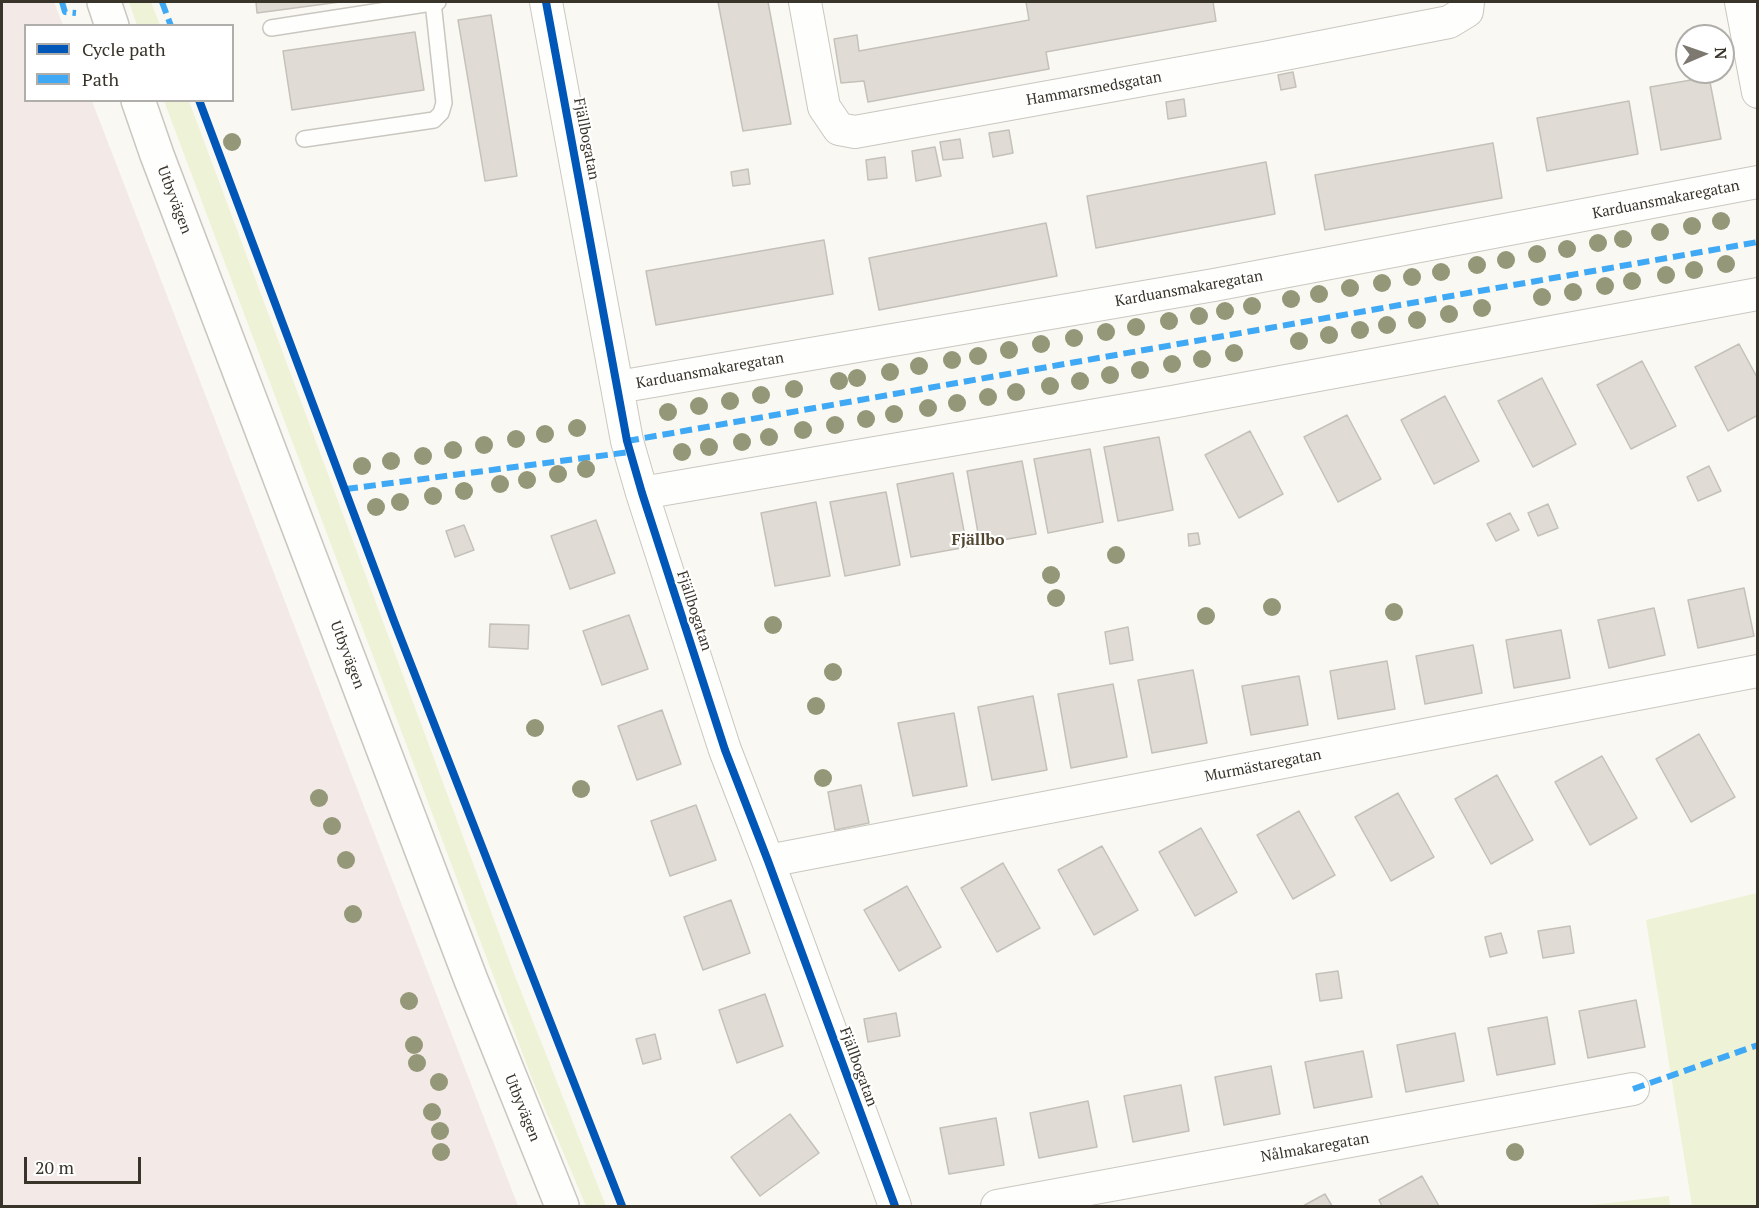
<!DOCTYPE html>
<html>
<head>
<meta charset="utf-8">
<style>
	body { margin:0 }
	#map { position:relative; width:1759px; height:1208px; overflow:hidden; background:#faf8f2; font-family:"PT Serif",serif }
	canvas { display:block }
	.frame { position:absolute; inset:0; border:3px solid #39342a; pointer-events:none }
	.legend { position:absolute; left:24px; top:24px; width:210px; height:78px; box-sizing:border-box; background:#fff; border:2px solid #b0aeaa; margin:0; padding:8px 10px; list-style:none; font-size:18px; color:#39342a }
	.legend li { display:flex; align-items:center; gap:12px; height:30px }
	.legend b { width:30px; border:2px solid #b0aeaa }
	.north { position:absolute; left:1675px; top:24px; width:60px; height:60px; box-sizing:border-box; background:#fff; border:2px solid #b0aeaa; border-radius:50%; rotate:88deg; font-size:16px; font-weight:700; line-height:24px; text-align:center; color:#39342a }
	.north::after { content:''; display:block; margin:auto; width:21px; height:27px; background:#7d7970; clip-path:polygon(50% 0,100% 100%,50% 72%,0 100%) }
	.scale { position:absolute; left:24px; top:1157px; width:117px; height:27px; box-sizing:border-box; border:3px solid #39342a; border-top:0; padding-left:8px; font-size:18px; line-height:21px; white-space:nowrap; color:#39342a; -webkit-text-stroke:4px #fff; paint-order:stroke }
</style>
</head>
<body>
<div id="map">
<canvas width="1759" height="1208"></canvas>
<div class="frame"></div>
<ul class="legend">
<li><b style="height:8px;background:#0057b8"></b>Cycle path</li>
<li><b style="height:8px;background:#3fa9f5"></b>Path</li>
</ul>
<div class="north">N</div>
<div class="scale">20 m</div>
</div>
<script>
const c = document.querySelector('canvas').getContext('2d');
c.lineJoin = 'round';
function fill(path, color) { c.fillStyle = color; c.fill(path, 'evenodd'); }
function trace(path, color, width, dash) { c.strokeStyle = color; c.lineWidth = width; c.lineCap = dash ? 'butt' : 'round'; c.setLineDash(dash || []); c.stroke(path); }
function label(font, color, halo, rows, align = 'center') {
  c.font = font + ' "PT Serif",serif'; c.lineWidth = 4.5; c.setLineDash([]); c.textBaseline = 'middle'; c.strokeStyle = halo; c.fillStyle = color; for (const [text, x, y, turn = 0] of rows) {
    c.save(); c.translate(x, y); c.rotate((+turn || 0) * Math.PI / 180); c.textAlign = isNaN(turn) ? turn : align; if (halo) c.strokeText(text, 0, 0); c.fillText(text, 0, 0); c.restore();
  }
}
fill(new Path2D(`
	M2,2H54L63,25L26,26V100L92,101L518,1206H2Z`), '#f3e9e7');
fill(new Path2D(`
	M129,2H151L160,25H137Z
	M164,101H189L515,976L606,1206H586L533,1081Z
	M1757,893V1206H1692L1646,920Z
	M1669,1196L1670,1206H1582Z`), '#eef2d6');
const building = new Path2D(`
	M256,2H340L257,13Z
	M718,2H768L791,124L743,131Z
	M1026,2H1213L1216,21L1046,52L1049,69L868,102L864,81L841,83L834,39L857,35L859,51L1029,20Z
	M491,15L517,176L485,181L458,20Z
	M415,32L424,90L292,110L283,51Z
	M1293,72L1296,87L1281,90L1278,75Z
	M1709,77L1721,139L1661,150L1650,87Z
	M1184,99L1186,116L1168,119L1166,102Z
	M1629,101L1638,154L1547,171L1537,118Z
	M1009,130L1013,153L993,157L989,133Z
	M960,139L963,158L943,160L940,142Z
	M1493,143L1502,198L1325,230L1315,175Z
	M935,147L941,176L916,181L912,151Z
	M885,157L887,178L868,180L866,160Z
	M1266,162L1275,214L1096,248L1087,196Z
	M748,169L750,184L733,186L731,172Z
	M1046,223L1057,276L879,310L869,258Z
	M824,240L833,294L656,325L646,271Z
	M1739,344L1758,379V415L1728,431L1695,367Z
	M1642,361L1676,426L1631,449L1597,385Z
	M1542,378L1576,444L1533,467L1498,401Z
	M1445,396L1479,461L1434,484L1401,420Z
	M1347,415L1381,479L1338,502L1304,437Z
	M1250,431L1283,494L1239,518L1205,455Z
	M1159,437L1173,510L1118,521L1104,447Z
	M1090,449L1103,522L1048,533L1034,459Z
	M1022,461L1036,534L980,544L967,471Z
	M1709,466L1721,491L1698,501L1687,477Z
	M953,473L967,547L911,557L897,484Z
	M886,492L900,565L845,576L830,502Z
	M816,502L830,576L775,586L761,513Z
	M1548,504L1558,528L1538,536L1528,513Z
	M1510,513L1519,530L1496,541L1487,524Z
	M596,520L615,573L570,589L551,536Z
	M464,525L474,550L455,557L446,531Z
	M1198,533L1200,544L1189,546L1188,534Z
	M1744,588L1754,636L1698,648L1688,600Z
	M1654,608L1665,655L1609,668L1598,620Z
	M629,615L648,669L602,685L583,631Z
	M490,624L529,625L528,649L489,647Z
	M1128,627L1133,660L1110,664L1105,632Z
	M1561,630L1570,678L1514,688L1506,640Z
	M1473,645L1482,693L1425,704L1416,656Z
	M1387,661L1395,709L1338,719L1330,671Z
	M1193,670L1207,743L1152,753L1138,680Z
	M1299,676L1308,725L1251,735L1242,686Z
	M1113,684L1127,757L1071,768L1058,694Z
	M1033,696L1047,770L992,780L978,707Z
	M662,710L681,764L637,780L618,726Z
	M954,713L967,786L913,796L898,723Z
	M1699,734L1735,797L1691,822L1656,759Z
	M1602,756L1637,818L1590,845L1555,782Z
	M1497,775L1533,840L1491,864L1455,799Z
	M861,785L869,823L835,830L828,792Z
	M1398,793L1434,857L1391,881L1355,817Z
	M696,805L716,860L670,876L651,821Z
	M1299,811L1335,875L1293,899L1257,835Z
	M1201,828L1237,892L1195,916L1159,852Z
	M1102,846L1138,910L1094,935L1058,870Z
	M1003,863L1040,928L997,952L961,888Z
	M907,886L941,947L899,971L864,910Z
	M731,900L750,953L703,970L684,917Z
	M1570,926L1574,953L1543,958L1538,931Z
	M1501,933L1507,953L1490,957L1485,937Z
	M1338,971L1342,998L1320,1001L1316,974Z
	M765,994L783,1046L737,1063L719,1010Z
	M1636,1000L1645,1047L1588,1058L1579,1011Z
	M896,1013L900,1036L868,1042L864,1019Z
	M1547,1017L1555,1064L1497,1075L1488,1028Z
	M1455,1033L1464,1081L1406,1092L1397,1045Z
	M655,1034L661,1059L643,1064L636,1039Z
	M1363,1051L1372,1097L1314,1108L1305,1062Z
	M1271,1066L1280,1114L1224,1125L1215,1077Z
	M1181,1085L1189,1131L1133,1142L1124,1096Z
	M1088,1101L1097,1147L1039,1158L1030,1113Z
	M790,1114L819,1153L760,1196L731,1157Z
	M996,1118L1004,1165L949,1174L940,1128Z
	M1422,1176L1439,1206H1382L1379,1200Z
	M1325,1194L1332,1206H1303Z`);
fill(building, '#e0dcd5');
trace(building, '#c4c1ba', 1.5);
const lane = new Path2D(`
	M271,28L438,2
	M304,139L434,120L441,113L444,103L433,2`);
const street = new Path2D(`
	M546,2L627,441L642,493L725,750L768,861L895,1206
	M805,2L824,107L839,129L855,132L1264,58L1449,22L1467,11L1468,2
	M1741,2L1758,92
	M618,387L1214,285L1758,182
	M642,493L1172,402L1758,294
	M768,861L1758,671
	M997,1206L1633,1089`);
const secondary = new Path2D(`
	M104,2L112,26
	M138,100L157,155L471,980L562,1206`);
trace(lane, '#cac7c0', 18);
trace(street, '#cac7c0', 34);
trace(secondary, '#cac7c0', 36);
trace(lane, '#fefefd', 15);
trace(street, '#fefefd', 32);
trace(secondary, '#fefefd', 33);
trace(new Path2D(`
	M62,2L65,12L76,13
	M162,2L171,26
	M627,441L1758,242
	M346,489L630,452
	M1633,1089L1758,1045`), '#3fa9f5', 6, [12, 6]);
trace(new Path2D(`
	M546,2L627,441L642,493L725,750L768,861L895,1206
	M199,100L394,621L622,1206`), '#0057b8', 8);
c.fillStyle = '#949878';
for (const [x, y] of [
	[232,142],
	[1721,221],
	[1692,226],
	[1660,232],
	[1623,239],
	[1598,243],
	[1567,249],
	[1537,254],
	[1506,260],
	[1726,264],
	[1477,265],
	[1694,270],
	[1441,272],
	[1666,275],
	[1412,277],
	[1632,281],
	[1382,283],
	[1605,286],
	[1350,288],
	[1573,292],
	[1319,294],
	[1542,297],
	[1291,299],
	[1252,306],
	[1482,308],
	[1225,311],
	[1449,314],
	[1199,316],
	[1417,320],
	[1169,321],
	[1387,325],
	[1136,327],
	[1360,330],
	[1106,332],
	[1329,335],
	[1074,338],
	[1299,341],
	[1041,344],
	[1009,350],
	[1234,353],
	[978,356],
	[1202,359],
	[952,360],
	[1172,364],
	[919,366],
	[1140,370],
	[890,372],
	[1110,375],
	[857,378],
	[839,381],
	[1080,381],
	[1050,386],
	[794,389],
	[1016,392],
	[761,395],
	[988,397],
	[730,401],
	[957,403],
	[699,406],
	[928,408],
	[668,412],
	[894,414],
	[866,419],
	[835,425],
	[577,428],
	[803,430],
	[545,434],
	[769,437],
	[516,439],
	[742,442],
	[484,445],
	[709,447],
	[453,450],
	[682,452],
	[423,456],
	[391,461],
	[362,466],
	[586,469],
	[558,474],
	[527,480],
	[500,484],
	[464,491],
	[433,496],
	[400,502],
	[376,507],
	[1116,555],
	[1051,575],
	[1056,598],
	[1272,607],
	[1394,612],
	[1206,616],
	[773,625],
	[833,672],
	[816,706],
	[535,728],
	[823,778],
	[581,789],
	[319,798],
	[332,826],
	[346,860],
	[353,914],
	[409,1001],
	[414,1045],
	[417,1063],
	[439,1082],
	[432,1112],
	[440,1131],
	[441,1152],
	[1515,1152]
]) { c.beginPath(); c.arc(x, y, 9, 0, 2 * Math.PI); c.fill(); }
label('15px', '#39342a', '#fff', [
	["Hammarsmedsgatan",1094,89,-10],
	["Fjällbogatan",586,139,79],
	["Utbyvägen",174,200,69],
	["Karduansmakaregatan",1666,200,-11],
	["Karduansmakaregatan",1189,289,-10],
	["Karduansmakaregatan",710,371,-10],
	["Fjällbogatan",694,611,72],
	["Utbyvägen",347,655,69],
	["Murmästaregatan",1263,766,-11],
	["Fjällbogatan",858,1067,70],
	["Utbyvägen",522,1108,68],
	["Nålmakaregatan",1315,1148,-10]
]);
label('bold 16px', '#514630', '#fff', [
	["Fjällbo",978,540]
]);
</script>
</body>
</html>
